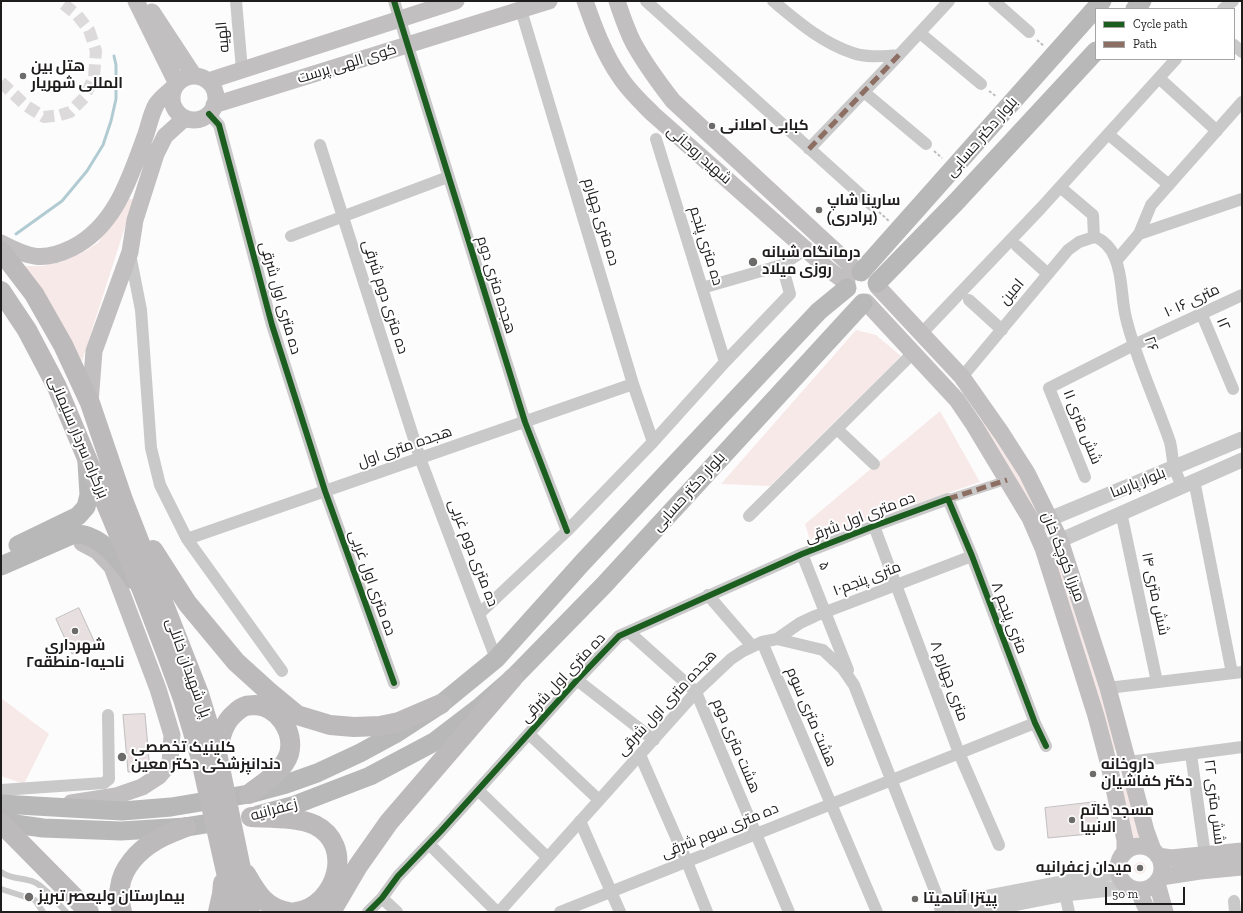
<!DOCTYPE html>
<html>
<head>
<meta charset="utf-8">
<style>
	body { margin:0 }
	#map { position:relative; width:1243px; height:913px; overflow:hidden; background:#fdfcfc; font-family:"Zilla Slab",serif }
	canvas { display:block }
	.frame { position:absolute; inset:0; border:2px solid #1f1c1c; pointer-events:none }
	.legend { position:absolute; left:1095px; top:8px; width:140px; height:52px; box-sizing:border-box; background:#fff; border:1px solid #a5a4a4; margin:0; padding:5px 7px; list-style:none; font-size:12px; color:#1f1c1c }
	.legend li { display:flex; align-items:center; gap:8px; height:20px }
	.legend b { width:20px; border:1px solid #a5a4a4 }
	.scale { position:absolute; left:1105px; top:887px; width:80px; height:18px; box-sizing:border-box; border:2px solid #1f1c1c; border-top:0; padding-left:5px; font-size:12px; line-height:14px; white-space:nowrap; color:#1f1c1c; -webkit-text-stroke:3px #fff; paint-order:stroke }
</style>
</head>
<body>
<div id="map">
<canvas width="1243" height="913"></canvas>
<div class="frame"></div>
<ul class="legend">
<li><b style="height:5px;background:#1b5e20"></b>Cycle path</li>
<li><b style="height:5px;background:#8d6e63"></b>Path</li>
</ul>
<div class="scale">50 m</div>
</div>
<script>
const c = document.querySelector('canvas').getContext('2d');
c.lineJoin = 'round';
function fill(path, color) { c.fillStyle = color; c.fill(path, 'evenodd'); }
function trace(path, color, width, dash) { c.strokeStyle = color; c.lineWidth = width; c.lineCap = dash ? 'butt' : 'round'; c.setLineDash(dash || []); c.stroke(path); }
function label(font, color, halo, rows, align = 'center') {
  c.font = font + ' "Zilla Slab",Cairo,serif'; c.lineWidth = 4; c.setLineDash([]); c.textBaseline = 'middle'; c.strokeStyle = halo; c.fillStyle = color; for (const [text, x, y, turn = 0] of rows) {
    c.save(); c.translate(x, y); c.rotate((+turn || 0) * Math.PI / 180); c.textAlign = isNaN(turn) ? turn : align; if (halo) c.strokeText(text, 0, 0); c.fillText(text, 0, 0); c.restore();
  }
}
fill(new Path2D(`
	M127,199H134L82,361L25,266H42L61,262L80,254L98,243Z
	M856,330L876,335L901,356L770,486L721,484Z
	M940,411L980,482L810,540L805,524Z
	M985,417L1042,509L1028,516L974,425Z
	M1058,544L1121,748L1110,751L1044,552Z
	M1,698L49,734L24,784L1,776Z
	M1123,777L1145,836L1130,840L1116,783Z
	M1134 868a6 6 0 1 1 12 0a6 6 0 1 1-12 0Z`), '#f8e9e9');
trace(new Path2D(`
	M16,234L62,201L87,171L103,145L111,121L116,99V65L114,56`), '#b1cbd3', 3);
const building = new Path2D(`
	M79,608L95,643L72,654L56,619Z
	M145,714L150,770L128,772L123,715Z
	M1096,802L1099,833L1048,838L1045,808Z`);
fill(building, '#e8dfe0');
trace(building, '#c0bebe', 1);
trace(new Path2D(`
	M1,82L25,105L44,117L60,115L70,112L84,98L94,77L96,51L89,30L77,15L60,1`), '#dcdada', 12, [12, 6]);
trace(new Path2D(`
	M1037,40L1044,46
	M989,91L997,97
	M934,151L942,158
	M879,212L889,221`), '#bebdbd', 2, [3, 2]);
trace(new Path2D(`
	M1,872C12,880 22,877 34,882C42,885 60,905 66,912
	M1,889L35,900L43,912`), '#cac9c9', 6);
trace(new Path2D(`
	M948,499L1007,480`), '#cac9c9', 9);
trace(new Path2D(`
	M236,1L242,70
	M394,1L525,422L567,531
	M646,1L872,205
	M773,1C797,21 822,43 853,53C867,58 884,56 899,55L949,1
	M994,1L1029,32
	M1223,9L1233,1
	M521,10L633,384L653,442
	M920,33L981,84
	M1234,45L1242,52
	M1159,78L1217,131
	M864,92L926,144
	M209,114L219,125L272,325L325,491L394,683
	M1108,134L1169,185
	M656,139L725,362
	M320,145L420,458L496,659
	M809,149L899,55
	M1060,187L1093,215L1094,237
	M1139,234L1242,199
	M291,236L448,177
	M1094,237C1103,239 1112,249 1115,258C1123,276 1121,298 1126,318C1136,360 1156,401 1170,442C1172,450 1172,458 1174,466C1176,473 1179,480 1182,486
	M1017,246L1048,274
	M130,254L141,310L151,448L160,485L187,539L282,671
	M1116,261L1139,234L1151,205L1242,102
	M702,288L782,265L806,249
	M969,300L1002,330
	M1202,315L1233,389
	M922,333L1041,208L1176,59
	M962,377L1068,250L1079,242L1094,237
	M837,429L874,464
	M1085,477L1049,388L1134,345L1242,295
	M1194,480L1232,673
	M1121,512L1157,682
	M749,516L913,353
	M874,526L959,753L999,845
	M187,539L633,384
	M802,554L848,670
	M708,595L752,646
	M479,614L567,531L653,442L725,362L790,294L782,265
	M629,632L696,692L789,912
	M777,639L800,623L815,616L972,556
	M762,642L877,912
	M577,680L654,740
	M1108,688L1242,672
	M529,734L599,800
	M1191,754L1205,855
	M640,755L687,862L707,912
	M1129,762L1242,747
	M1,790L104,783L109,779L108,715
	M478,790L547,857
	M580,821L620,912
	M429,844L497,912
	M1065,894L1069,912
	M382,898L397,912
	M1234,901L1235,912
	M368,912L382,898L398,876L441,831L577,680L619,636L802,554L874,526L948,499L972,556L1035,723L1046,746
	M499,912L696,692L731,659L743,651L762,642L777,639L823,650L843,669L854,685L941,906
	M560,912L1035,723`), '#cac9c9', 12);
trace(new Path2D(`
	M1040,523L1242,439
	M1043,548L1242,460
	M943,912L941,906L1118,872
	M965,912L987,909L1065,894L1128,887`), '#cac9c9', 15);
trace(new Path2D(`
	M136,1L177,84
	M585,1C594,27 604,54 620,77C629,91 641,102 653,114L828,269L847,283
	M617,1C622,16 627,31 634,44C645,64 659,83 673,101L858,272
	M152,12L194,76
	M172 98a22 22 0 1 1 44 0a22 22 0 1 1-44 0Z
	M208,81L456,1
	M214,105L549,1
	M1,243C29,258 43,262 72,248C116,226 130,177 146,134C149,125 151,114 156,105C160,98 169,92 175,86
	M877,286L962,377L1002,434L1027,473L1060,540L1108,688L1146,831L1153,850
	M866,302L957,400L974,425L1030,518L1043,548L1096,716L1109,765L1125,840V852
	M90,403L94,351L130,252L135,220L156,154L165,136L185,118
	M71,803L116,796L142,787L159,776L170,763L172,735L158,689L112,567L97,551L82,543
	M1118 868a22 22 0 1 1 44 0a22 22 0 1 1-44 0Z
	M1158,856L1171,858L1242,851
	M1161,877L1200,871L1242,867
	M1157,883L1165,912
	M1138,890L1148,912`), '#c1bfbf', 17);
trace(new Path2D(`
	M1135,9L1142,1
	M861,272L1102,1
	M877,283L956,202L1096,51
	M18,545L78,516L86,507L89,495L87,463
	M1,566L74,534C101,533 120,561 134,580
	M1,804L122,811L171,807L249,794L286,784L317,773L360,753L395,734L441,704L496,659L583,562L819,311L847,288
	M258,815L292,806L370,776L434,742L481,706L513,678L604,585L863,303
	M1,822L43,828L121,831L186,827L229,820`), '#b9b8b8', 19);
trace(new Path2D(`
	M1,251L34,294L63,345L90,403L123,500L199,694L217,753L250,912
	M1,291L27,330L57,387L142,590L168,658L183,699L200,756L235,912
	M153,550L187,603L236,662L268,691L297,715L330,725L354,727L380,726L399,722L441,704
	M217,753C220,740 223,723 234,714C237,711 242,707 246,706C249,705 253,705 255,705C278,706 295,732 289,754C283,772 263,783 249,794
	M251,817C269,818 299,817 315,825C355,845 337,906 296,912
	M1,823L89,912
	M246,874C257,893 265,908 289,912
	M122,912C120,904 118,896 120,887C122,868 139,850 155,841C164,835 176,831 186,827
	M218,912L222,894L223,883
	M331,912L358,866L389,822L513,678`), '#bcbaba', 20);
trace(new Path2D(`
	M809,149L899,55
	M948,499L1007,480`), '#8d6e63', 5, [10, 5]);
trace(new Path2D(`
	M394,1L525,422L567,531
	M209,114L219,125L272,325L325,491L394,683
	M368,912L382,898L398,876L441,831L577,680L619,636L802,554L874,526L948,499L972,556L1035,723L1046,746`), '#1b5e20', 6);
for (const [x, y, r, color] of [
	[23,76,4,"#6d6a6a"],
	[712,126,4,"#6d6a6a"],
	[819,210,4,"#6d6a6a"],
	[753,262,5,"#6d6a6a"],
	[75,631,4,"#6d6a6a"],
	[122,757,5,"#6d6a6a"],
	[1093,774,4,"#6d6a6a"],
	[1072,820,4,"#6d6a6a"],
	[1140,868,4,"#6d6a6a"],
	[29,897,5,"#6d6a6a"],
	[915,899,4,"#6d6a6a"]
]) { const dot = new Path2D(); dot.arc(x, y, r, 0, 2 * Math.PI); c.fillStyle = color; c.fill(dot); trace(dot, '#fff', 1.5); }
label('15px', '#1f1c1c', '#fff', [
	["الهیه",223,37,-95],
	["کوی الهی پرست",347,64,-17],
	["بلوار دکتر حسابی",982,137,-49],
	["شهید روحانی",699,155,41],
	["ده متری چهارم",601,222,73],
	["ده متری پنجم",706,246,73],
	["هجده متری دوم",496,285,73],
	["امین",1012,292,-50],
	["ده متری دوم شرقی",385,297,72],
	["ده متری اول شرقی",280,298,74],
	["۱۰ متری ۱۶",1192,301,-25],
	["۱۲",1223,324,67],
	["۲۶",1151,344,71],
	["شش متری ۱۱",1082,427,68],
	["بزرگراه سردار سلیمانی",78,437,67],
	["هجده متری اول",405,447,-19],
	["بلوار پارسا",1138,483,-22],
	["بلوار دکتر حسابی",689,492,-48],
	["ده متری اول شرقی",860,518,-21],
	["ده متری دوم غربی",473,553,69],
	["میرزا کوچک خان",1063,557,69],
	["۵",824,566,69],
	["۱۰متری پنجم",867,579,-21],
	["ده متری اول غربی",372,583,70],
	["شش متری ۱۴",1155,594,78],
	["۸ متری پنجم",1009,618,69],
	["پل شهیدان خانلی",188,668,70],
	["ده متری اول شرقی",563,678,-47],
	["۸ متری چهارم",949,681,70],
	["هجده متری اول شرقی",667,703,-47],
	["هشت متری سوم",811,717,67],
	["هشت متری دوم",736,746,67],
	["شش متری ۲۲",1214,802,83],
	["زعفرانیه",274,810,-15],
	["ده متری سوم شرقی",720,831,-22]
]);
label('bold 15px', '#1f1c1c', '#fff', [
	["هتل بین",31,67],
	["المللی شهریار",31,84],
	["کبابی اصلانی",720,126],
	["سارینا شاپ",827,201],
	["(برادری)",827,218],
	["درمانگاه شبانه",762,253],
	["روزی میلاد",762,270],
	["شهرداری",75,646,"center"],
	["ناحیه۱-منطقه۲",75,663,"center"],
	["کلینیک تخصصی",131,748],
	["دندانپزشکی دکتر معین",131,765],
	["داروخانه",1101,765],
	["دکتر کفاشیان",1101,782],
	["مسجد خاتم",1080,811],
	["الانبیا",1080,828],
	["میدان زعفرانیه",1132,868,"right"],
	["بیمارستان ولیعصر تبریز",38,897],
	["پیتزا آناهیتا",923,899]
], 'left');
</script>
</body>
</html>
